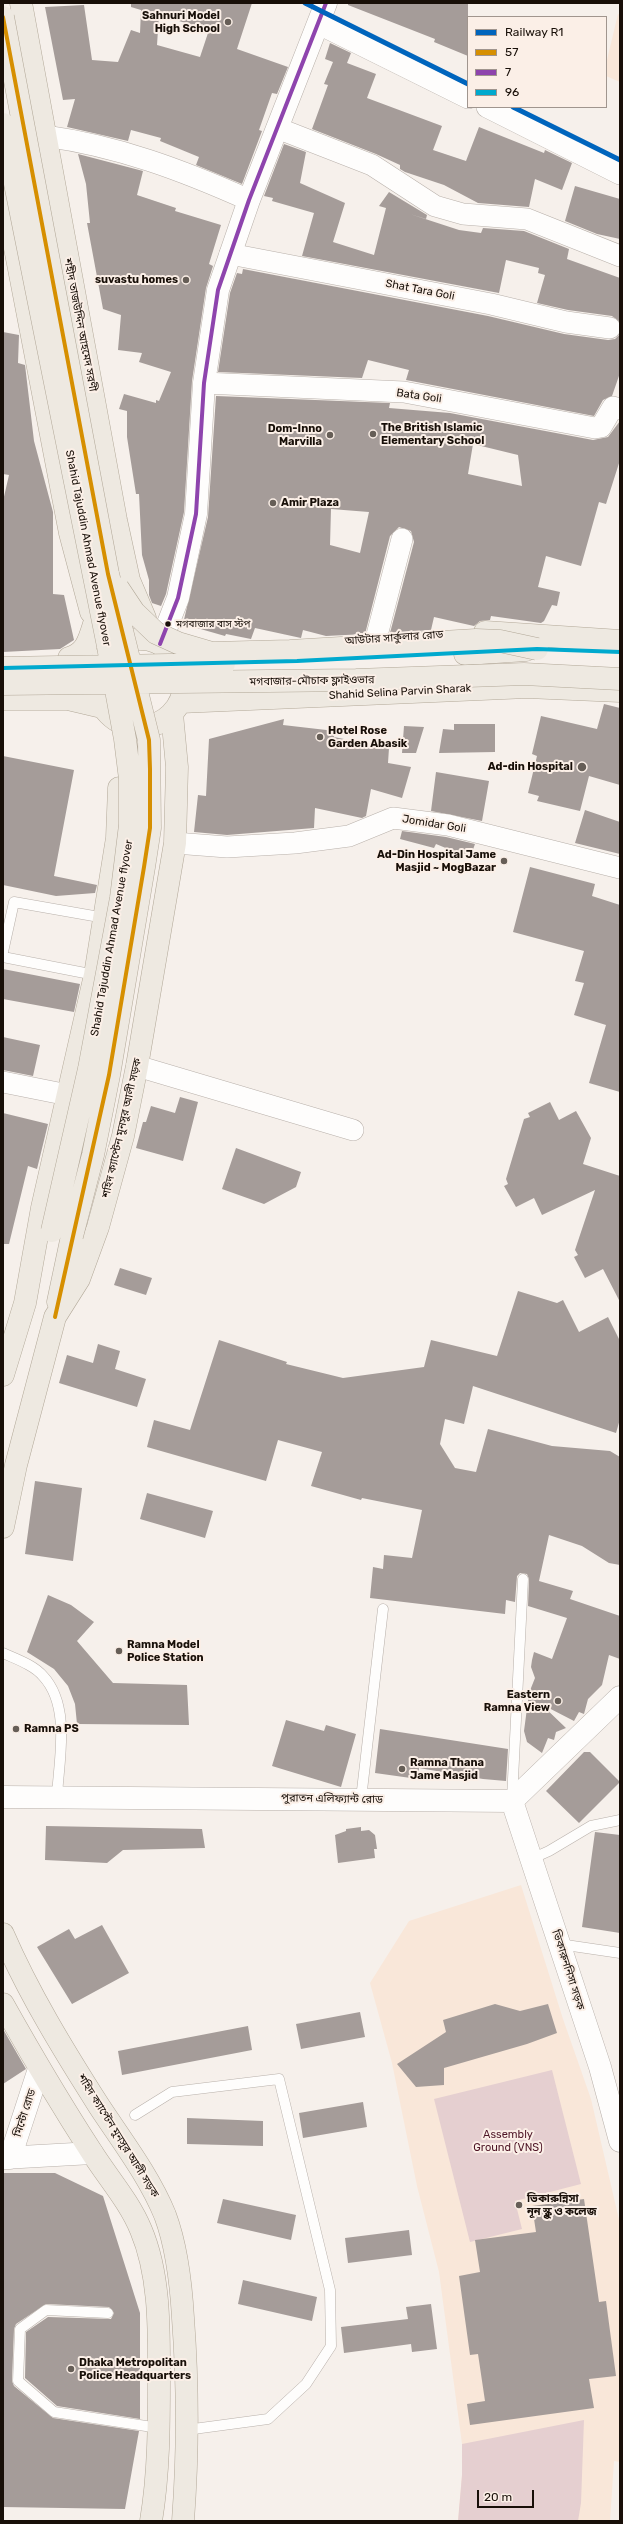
<!DOCTYPE html>
<html>
<head>
<meta charset="utf-8">
<style>
	body { margin:0 }
	#map { position:relative; width:623px; height:2524px; overflow:hidden; background:#f6f0eb; font-family:Rubik,sans-serif }
	canvas { display:block }
	.frame { position:absolute; inset:0; border:4px solid #180f08; pointer-events:none }
	.legend { position:absolute; left:467px; top:16px; width:140px; height:92px; box-sizing:border-box; background:#fbefe7; border:1px solid #a0958e; margin:0; padding:5px 7px; list-style:none; font-size:12px; color:#180f08 }
	.legend li { display:flex; align-items:center; gap:8px; height:20px }
	.legend b { width:20px; border:1px solid #a0958e }
	.scale { position:absolute; left:477px; top:2490px; width:57px; height:18px; box-sizing:border-box; border:2px solid #180f08; border-top:0; padding-left:5px; font-size:12px; line-height:14px; white-space:nowrap; color:#180f08; -webkit-text-stroke:3px #fbefe7; paint-order:stroke }
</style>
</head>
<body>
<div id="map">
<canvas width="623" height="2524"></canvas>
<div class="frame"></div>
<ul class="legend">
<li><b style="height:5px;background:#0065bd"></b>Railway R1</li>
<li><b style="height:5px;background:#d68f01"></b>57</li>
<li><b style="height:5px;background:#8e44ad"></b>7</li>
<li><b style="height:5px;background:#00a9ce"></b>96</li>
</ul>
<div class="scale">20 m</div>
</div>
<script>
const c = document.querySelector('canvas').getContext('2d');
c.lineJoin = 'round';
function fill(path, color) { c.fillStyle = color; c.fill(path, 'evenodd'); }
function trace(path, color, width, dash) { c.strokeStyle = color; c.lineWidth = width; c.lineCap = dash ? 'butt' : 'round'; c.setLineDash(dash || []); c.stroke(path); }
function label(font, color, halo, rows, align = 'center') {
  c.font = font + ' Rubik,"Noto Sans Bengali",sans-serif'; c.lineWidth = 4; c.setLineDash([]); c.textBaseline = 'middle'; c.strokeStyle = halo; c.fillStyle = color; for (const [text, x, y, turn = 0] of rows) {
    c.save(); c.translate(x, y); c.rotate((+turn || 0) * Math.PI / 180); c.textAlign = isNaN(turn) ? turn : align; if (halo) c.strokeText(text, 0, 0); c.fillText(text, 0, 0); c.restore();
  }
}
fill(new Path2D(`
	M618,14L620,15V82L606,76V64Z
	M521,1885L563,2019L591,2099L620,2224V2462L614,2461L610,2521H458L462,2475V2444L439,2272L417,2186L392,2063L370,1983L409,1921Z`), '#f9e7d9');
fill(new Path2D(`
	M552,2070L581,2184L515,2201L522,2229L470,2242L434,2099Z
	M584,2420L581,2503L578,2521H458L462,2475V2444Z`), '#e5cfd0');
fill(new Path2D(`
	M131,3H252L237,49L288,67L277,94L272,93L259,130L262,131L242,184L196,165L199,157L160,141L161,138L131,130L128,141L67,127L75,99L63,100L45,7L84,5L92,60L118,62L131,30L140,33L141,10L131,7ZM159,15L209,30L200,57L157,45Z
	M348,3H468V56L434,42L435,39L348,5Z
	M330,43L351,53L347,63L376,74L367,98L442,126L433,150L466,161L479,127L544,153L545,150L572,163L562,190L535,179L529,207L478,203L444,185L405,172L400,169V165L376,154L312,129L328,85L324,84L333,62L325,59Z
	M284,144L306,152L300,183L345,203L333,242L374,255L386,208L379,206L389,192L427,215L426,219L410,214L459,230L481,233L483,228L524,231L569,249L567,259L620,278V322L612,316L568,310L537,303L545,275L538,273L539,268L506,260L499,293L302,256L314,213L272,201L273,198L264,196Z
	M78,154L143,171L137,195L176,208L175,211L221,225L209,264L213,266L206,288L192,381L184,512L166,594L161,606L152,603L149,595V580L142,555L139,494H136L127,437V411L119,409L124,394L156,403V400L159,401L171,372L139,362L142,353L118,350L121,315L103,309L87,223H90L86,184Z
	M575,186L620,199V239L597,234L565,221Z
	M243,269L488,316L564,334L608,340L615,339L620,334V373L612,396L603,400L594,416L406,380L409,370L368,360L362,378L218,372L230,293L237,273L242,274Z
	M3,332L19,335L18,363L25,365L34,441L53,512V594L64,595L74,640L60,649L3,652V501L9,475L3,474Z
	M216,396L390,403L389,408L450,413L593,440L608,437L620,421V460L606,504L599,502L581,566L546,556L538,587L560,592L557,606L552,605L544,621L541,623L491,616L490,620L480,621L474,626L434,617L431,630L390,633L414,542L411,531L399,527L390,536L365,634L326,636L303,630L301,638L255,628L251,639L226,634L225,636L183,624L208,517ZM473,444L518,455L522,486L468,474ZM331,509L369,512L360,553L330,545Z
	M604,704L620,708V785L589,776L580,811L537,801L539,796L528,793L537,756L532,754L541,716L597,729Z
	M284,719L283,725L335,731L334,737L389,748L388,763L411,767L402,798L371,789L366,816L362,818L315,808L314,828L227,835L194,832L198,795L206,796L209,739Z
	M454,724H495V752L439,753L443,729L454,730Z
	M404,726L424,727L416,753H402Z
	M3,756L74,770L54,876L97,885L95,893L56,896L3,885Z
	M436,772L489,781L482,821L431,811Z
	M585,810L620,822V854L575,843Z
	M402,831L446,837L475,844L470,858L436,844L434,848L400,839Z
	M530,867L595,884L592,896L620,905V1092L589,1083L606,1025L574,1015L584,983L575,981L584,951L513,932Z
	M3,969L80,984L74,1012L3,999Z
	M3,1037L40,1045L33,1076L3,1070Z
	M180,1097L198,1102L183,1161L136,1148L143,1122H146L151,1106L175,1113Z
	M550,1102L559,1120L576,1111L591,1138L583,1164L620,1176V1302L603,1269L585,1278L574,1257L578,1255L575,1250L595,1190L542,1215L534,1198L516,1207L504,1186L508,1184L506,1179L524,1119L530,1117L528,1113Z
	M3,1113L48,1124L37,1169L28,1166L9,1244H3Z
	M236,1148L301,1172L296,1187L264,1204L222,1189Z
	M120,1268L152,1278L146,1295L114,1285Z
	M518,1291L557,1303L563,1300L579,1332L608,1317L620,1341V1419L616,1433L473,1386L464,1424L445,1419L440,1444L455,1468L476,1472L488,1429L552,1446L610,1451L620,1457V1565L609,1563L582,1546L549,1535L539,1581L573,1591L570,1599L620,1616V1659L609,1655L602,1685L588,1699L584,1714L579,1712L574,1721L541,1704L566,1728L556,1732L554,1740L548,1738L542,1753L527,1742L524,1731L529,1693L535,1678L531,1667L532,1660L534,1652L552,1659L567,1618L528,1606L529,1579L527,1574L520,1573L517,1576L515,1602L506,1600L505,1614L370,1598L373,1567L383,1569L384,1555L412,1558L422,1510L362,1498L361,1500L311,1486L322,1452L278,1440L266,1481L147,1447L154,1420L190,1430L219,1340L287,1362L286,1364L343,1378L424,1367L431,1340L497,1356Z
	M98,1344L120,1351L115,1369L146,1379L137,1407L59,1383L67,1355L93,1363Z
	M35,1481L82,1488L73,1561L25,1554Z
	M147,1493L213,1511L205,1538L140,1519Z
	M48,1595L71,1605L94,1622L77,1641L113,1683L187,1685L189,1725L77,1724L75,1704L68,1686L54,1669L27,1652Z
	M286,1720L324,1731L326,1725L356,1734L341,1787L272,1766Z
	M380,1729L508,1749L506,1781L483,1779L419,1768L418,1779L375,1773Z
	M584,1752H590L620,1782L579,1823L546,1791Z
	M46,1826L202,1829L205,1848L123,1850L107,1863L45,1860Z
	M361,1827V1831L369,1830L375,1835L377,1849H374L375,1858L338,1863L335,1835L346,1831V1829Z
	M595,1832L620,1835V1933L582,1927Z
	M102,1925L129,1973L72,2004L37,1947L69,1929L75,1939Z
	M495,2004L520,2011L548,2004L557,2033L527,2044L444,2068V2085L416,2087L397,2064L446,2032L443,2020Z
	M360,2012L365,2037L301,2049L296,2024Z
	M248,2026L252,2050L122,2075L118,2051Z
	M3,2029L26,2069L3,2084Z
	M363,2102L367,2127L303,2138L299,2113Z
	M187,2118L263,2121V2146L187,2144Z
	M3,2173H55L103,2196L140,2313V2419L57,2406L25,2378L26,2332L48,2317L111,2319L114,2313L109,2307L46,2304L16,2324L14,2329L12,2381L14,2386L53,2418L139,2431L125,2509L3,2507Z
	M223,2199L296,2215L291,2240L217,2223Z
	M584,2199L599,2302L606,2301L616,2376L589,2379L594,2408L470,2425L467,2404L485,2401L478,2354L470,2355L459,2276L480,2272L475,2240L536,2232L532,2206Z
	M409,2230L412,2255L348,2263L345,2238Z
	M243,2280L317,2297L312,2321L238,2304Z
	M431,2304L437,2349L412,2352L411,2344L344,2353L341,2327L408,2319L406,2307Z`), '#a59c99');
const lane = new Path2D(`
	M3,952L14,902L105,918
	M3,957L95,975
	M3,1653C16,1659 34,1665 43,1676C71,1706 59,1759 57,1796
	M361,1799L383,1609
	M512,1799L523,1579
	M531,1859L549,1851L591,1826L620,1820
	M559,1944L620,1953
	M135,2115L172,2092L279,2079L330,2290L331,2346L306,2384L268,2419L186,2430
	M108,2313L46,2310L20,2329L18,2381L54,2412L159,2428`);
const street = new Path2D(`
	M319,24L468,98
	M487,107L620,174
	M277,128L372,165L435,206L463,214L527,219L620,256
	M45,136C118,146 182,170 249,200
	M230,254L491,304L566,322L610,328
	M204,383L404,392L595,428L601,427L613,407L620,409
	M376,639L402,539
	M175,843L227,847L295,843L349,836L393,818L448,825L620,868
	M137,1066L353,1130
	M3,1082L68,1095`);
const secondary = new Path2D(`
	M160,644L178,598L196,514L204,383L218,290L249,200L326,3
	M3,1797L512,1801L620,1697
	M512,1801L600,2067L620,2141
	M3,2158L92,2153
	M10,2158L39,2069`);
const primary = new Path2D(`
	M21,3L116,520L129,580L145,618
	M3,186L70,533L91,612
	M485,632L620,641
	M96 683a44 44 0 1 1 88 0a44 44 0 1 1-88 0Z
	M465,654L526,650
	M69,658C86,653 89,640 94,624
	M3,699H68L102,707
	M180,702L527,687L620,691
	M58,1302L72,1236
	M3,1375L25,1303L42,1208L95,975L117,838L119,788
	M3,1527L16,1465L55,1317L79,1279L98,1227L123,1136L137,1066L175,843L177,767L172,714
	M3,1934C29,1994 64,2051 99,2106C122,2141 149,2176 165,2215C177,2247 181,2283 183,2318C188,2385 188,2454 183,2521
	M3,2004C31,2054 60,2103 91,2151C108,2178 129,2201 141,2230C160,2275 159,2329 159,2376C159,2424 159,2473 151,2521`);
trace(lane, '#b8b0aa', 11);
trace(street, '#b8b0aa', 22);
trace(secondary, '#b8b0aa', 23);
trace(primary, '#b2a898', 23);
trace(lane, '#fefdfc', 10);
trace(street, '#fefdfc', 21);
trace(secondary, '#fefdfc', 22);
trace(primary, '#eee9e1', 22);
const primaryBridge = new Path2D(`
	M3,17L108,574L149,740L150,828L144,867L109,1075L93,1155L72,1236
	M3,124L107,641L125,739L130,779V825L121,898L89,1069L52,1231
	M118,588L134,612L156,633L178,643L212,653L290,651L476,640L500,641L537,649
	M3,668L224,664
	M3,684L356,680L524,674L620,679`);
trace(primaryBridge, '#b2a898', 23, []);
trace(primaryBridge, '#eee9e1', 22);
trace(new Path2D(`
	M3,17L108,574L149,740L150,769V828L144,867L109,1075L55,1317`), '#d68f01', 4);
trace(new Path2D(`
	M160,644L178,598L196,514L204,383L218,290L249,200L326,3`), '#8e44ad', 4);
trace(new Path2D(`
	M3,668L297,661L537,649L620,652`), '#00a9ce', 4);
trace(new Path2D(`
	M305,3L468,84
	M513,107L620,160`), '#0065bd', 5);
for (const [x, y, r, color] of [
	[228,22,4,"#665e57"],
	[186,280,4,"#665e57"],
	[373,434,4,"#665e57"],
	[330,435,4,"#665e57"],
	[273,503,4,"#665e57"],
	[168,624,3.5,"#180f08"],
	[320,737,4,"#665e57"],
	[582,767,5,"#665e57"],
	[504,861,4,"#665e57"],
	[119,1651,4,"#665e57"],
	[558,1701,4,"#665e57"],
	[16,1729,4,"#665e57"],
	[402,1769,4,"#665e57"],
	[519,2205,4,"#665e57"],
	[71,2369,4,"#665e57"]
]) { const dot = new Path2D(); dot.arc(x, y, r, 0, 2 * Math.PI); c.fillStyle = color; c.fill(dot); trace(dot, '#fbefe7', 1.5); }
label('10px', '#180f08', '#fbefe7', [
	["মগবাজার বাস স্টপ",176,624]
], 'left');
label('bold 11px', '#180f08', '#fbefe7', [
	["Sahnuri Model",220,16,"right"],
	["High School",220,29,"right"],
	["suvastu homes",178,280,"right"],
	["The British Islamic",381,428],
	["Elementary School",381,441],
	["Dom-Inno",322,429,"right"],
	["Marvilla",322,442,"right"],
	["Amir Plaza",281,503],
	["Hotel Rose",328,731],
	["Garden Abasik",328,744],
	["Ad-din Hospital",573,767,"right"],
	["Ad-Din Hospital Jame",496,855,"right"],
	["Masjid ~ MogBazar",496,868,"right"],
	["Ramna Model",127,1645],
	["Police Station",127,1658],
	["Eastern",550,1695,"right"],
	["Ramna View",550,1708,"right"],
	["Ramna PS",24,1729],
	["Ramna Thana",410,1763],
	["Jame Masjid",410,1776],
	["ভিকারুন্নিসা",527,2199],
	["নূন স্কুল ও কলেজ",527,2212],
	["Dhaka Metropolitan",79,2363],
	["Police Headquarters",79,2376]
], 'left');
label('11px', '#180f08', '#fbefe7', [
	["Shat Tara Goli",420,290,11],
	["শহীদ তাজউদ্দিন আহমেদ সরণী",80,325,79],
	["Bata Goli",419,396,8],
	["Shahid Tajuddin Ahmad Avenue flyover",88,548,79],
	["আউটার সার্কুলার রোড",394,638,-4],
	["মগবাজার-মৌচাক ফ্লাইওভার",312,681,-1],
	["Shahid Selina Parvin Sharak",400,692,-3],
	["Jomidar Goli",434,824,9],
	["Shahid Tajuddin Ahmad Avenue flyover",112,938,-80],
	["শহিদ ক্যাপ্টেন মুনসুর আলী সড়ক",122,1128,-77],
	["পুরাতন এলিফ্যান্ট রোড",332,1799,1],
	["ভিকারুননিসা সড়ক",568,1970,72],
	["মিন্টো রোড",25,2113,-72],
	["শহিদ ক্যাপ্টেন মুনসুর আলী সড়ক",118,2136,58]
]);
label('11px', '#4e1526', '#fbefe7', [
	["Assembly",508,2135],
	["Ground (VNS)",508,2148]
]);
</script>
</body>
</html>
